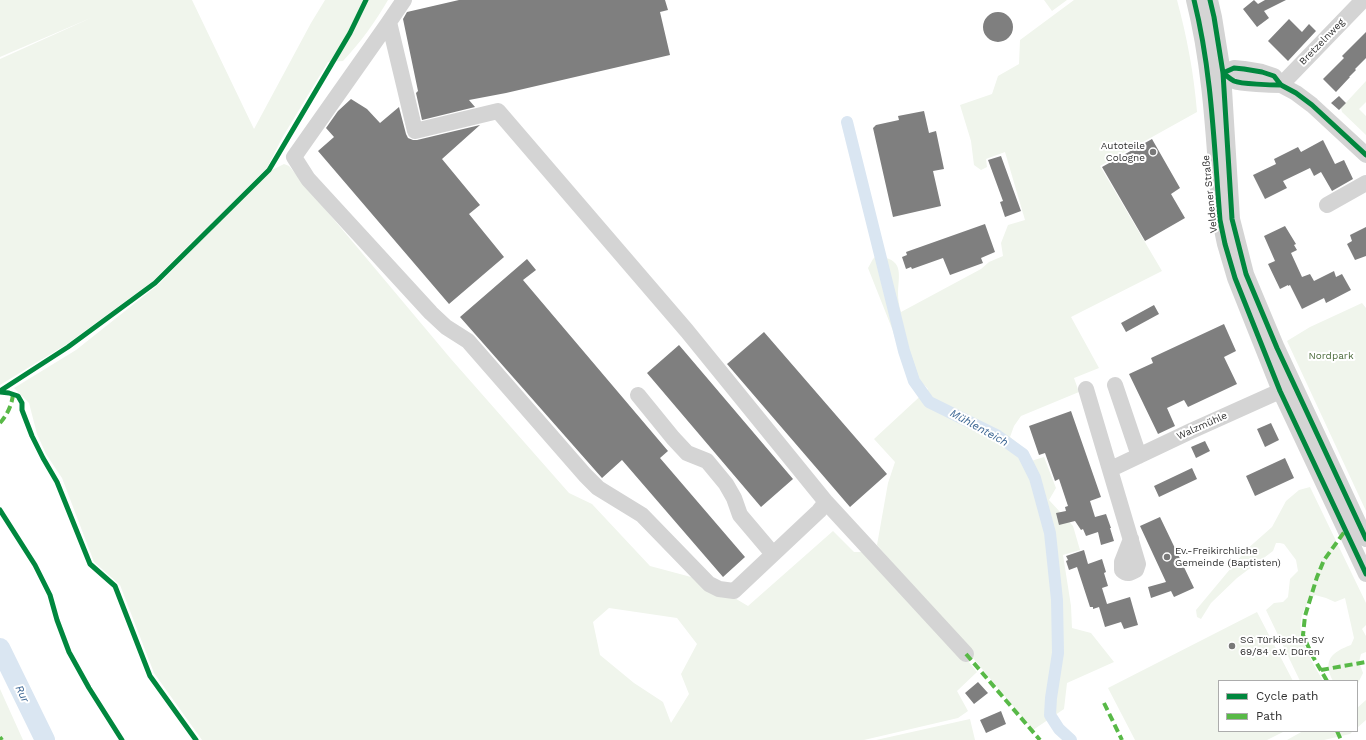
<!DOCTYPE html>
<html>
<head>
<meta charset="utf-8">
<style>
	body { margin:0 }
	#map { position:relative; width:1366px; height:740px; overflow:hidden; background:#fff; font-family:"Work Sans",sans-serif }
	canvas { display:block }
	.legend { position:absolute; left:1218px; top:680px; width:140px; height:52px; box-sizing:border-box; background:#fff; border:1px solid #acacac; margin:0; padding:5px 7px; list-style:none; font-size:12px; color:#303030 }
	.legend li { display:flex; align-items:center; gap:8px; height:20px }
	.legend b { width:20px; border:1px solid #acacac }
</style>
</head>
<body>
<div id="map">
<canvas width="1366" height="740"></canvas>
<ul class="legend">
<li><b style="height:5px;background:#00873e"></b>Cycle path</li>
<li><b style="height:5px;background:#58b947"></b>Path</li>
</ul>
</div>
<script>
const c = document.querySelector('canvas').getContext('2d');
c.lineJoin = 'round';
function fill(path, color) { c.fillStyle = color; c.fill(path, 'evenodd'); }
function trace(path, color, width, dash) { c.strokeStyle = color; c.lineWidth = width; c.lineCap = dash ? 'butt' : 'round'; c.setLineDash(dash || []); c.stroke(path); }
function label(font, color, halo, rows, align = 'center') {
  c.font = font + ' "Work Sans",sans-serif'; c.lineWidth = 4; c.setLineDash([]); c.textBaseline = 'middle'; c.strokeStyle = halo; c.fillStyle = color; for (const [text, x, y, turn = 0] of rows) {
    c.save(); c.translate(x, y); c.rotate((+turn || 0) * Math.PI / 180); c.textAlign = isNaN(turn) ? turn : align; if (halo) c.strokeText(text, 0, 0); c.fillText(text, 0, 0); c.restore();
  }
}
fill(new Path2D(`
	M0,0H192L254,129L311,23L325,0H388C375,22 361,42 343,61L328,62L282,138L267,168L153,281L67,344L0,385V59L93,17L0,57Z
	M1044,0H1067L1052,11Z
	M1074,0H1177C1187,37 1194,74 1197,112L1100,166L1162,271L1071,317L1099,368L1074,378L1079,392L1021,416L1014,426L1010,437L1026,450L1031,461L1044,457L1056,488L1049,500L1073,526L1080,550L1063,555L1071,606L1072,628L1091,633L1114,662L1067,683L1064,709L1033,730L968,652L877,545L888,483L895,462L874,439L928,389L918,379L905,370L893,331L868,268L873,259L876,256C904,259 899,272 898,293C898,299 899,306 901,312L981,269L989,262L1003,256L1001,243L1008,225L1025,220L1005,152L986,159L987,167L981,170L974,165L971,141L960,105L992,94L998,76L1019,64L1020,40Z
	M1366,81V102L1359,109L1366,116V135L1342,112L1341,108Z
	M284,164L289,166L451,359L569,493L592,504L650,566L706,581L748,606L833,531L854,552H870L875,549L977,672L957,691L968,711L958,718L864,740H202L154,673L120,585L94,562L62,478L46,454L37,434L29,403L14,388L76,350L159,284L270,171ZM609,608L677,618L697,644L681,674L689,694L671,723L663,702L634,683L600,655L593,622Z
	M1362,303L1366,308V511L1287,341L1310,327Z
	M1310,487L1366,603V625L1362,629L1366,636V652L1361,654L1359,662L1363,673L1357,685V681H1333C1322,660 1332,652 1351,645L1354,638L1345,598L1335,602L1326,598L1315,595C1286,623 1307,652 1323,681H1300L1266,610L1274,603L1283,602L1288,597L1290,579L1298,571L1296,560L1284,544L1280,543H1276L1273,551L1237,578L1211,603L1201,619L1197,617L1196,610L1246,550L1272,527L1286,501L1299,490Z
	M1257,612L1293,681H1219V731H1285L1267,740H1135L1108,688Z
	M0,689L23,740H0Z
	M1366,700V720L1357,728V708Z
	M970,719L975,740H876Z
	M1303,731H1353L1350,734L1324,740H1287Z`), '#f0f5ec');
trace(new Path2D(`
	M847,122L904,351L914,381L929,402L998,436L1023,454L1035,478L1050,533L1057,600L1058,653L1051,698L1050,715L1059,729L1071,740`), '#dae6f2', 12);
trace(new Path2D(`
	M0,648L45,740`), '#dae6f2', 20);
fill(new Path2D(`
	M459,0H665L668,10L660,12L670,55L506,93L469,100L475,107L422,120L416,93L418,91L403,19L407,12Z
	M1254,0L1258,4L1265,0H1286L1264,11L1269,18L1257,27L1243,9Z
	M983 27a15 15 0 1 1 30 0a15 15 0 1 1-30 0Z
	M1289,19L1302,32L1309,24L1316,31L1288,61L1268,41Z
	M1366,32V58L1355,69L1356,70L1349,77H1350L1336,92L1323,79L1344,58L1342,56Z
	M1339,96L1346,103L1339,110L1331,103Z
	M351,99L367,109L380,123L399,107L406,134L408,138L413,140H417L480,125L442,159L480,205L469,214L504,257L449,304L318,151L334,137L326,128L338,111Z
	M924,111L929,133L936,131L944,169L933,171L941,206L893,217L873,128L876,125L899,120L898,116Z
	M1152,139L1180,188L1171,194L1185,218L1145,241L1102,167Z
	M1323,140L1335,164L1344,160L1353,179L1332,191L1321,172L1314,176L1310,168L1283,181L1287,188L1265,199L1253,175L1276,164L1274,159L1298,147L1301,152Z
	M1001,156L1021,211L1005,217L1000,202L1003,201L988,160Z
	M985,224L995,252L981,258L983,263L950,275L943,258L912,269L911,267L906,269L902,257L907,255L906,252Z
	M1285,226L1296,244L1294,245L1297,250L1291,253L1302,277L1310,274L1314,281L1334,271L1336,277L1342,274L1351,290L1326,303L1324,298L1302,309L1290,285L1288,286V285L1280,289L1268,264L1275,261L1264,236Z
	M1366,227V256L1355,260L1347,244L1352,241L1350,235Z
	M527,259L536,270L523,280L668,451L660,458L745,557L723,577L622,460L602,478L460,317Z
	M1154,305L1159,314L1126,332L1121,323Z
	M1224,324L1236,351L1224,357L1237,384L1188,407L1184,400L1167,408L1175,426L1158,434L1129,374L1153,363L1151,358Z
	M764,332L887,474L850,507L727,364Z
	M679,345L793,479L761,507L647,373Z
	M1071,411L1101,497L1090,501L1095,517L1106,514L1111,528H1110L1114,541L1101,545L1098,532L1086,536L1083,529L1081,530L1075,521L1059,525L1056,513L1066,511L1065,507L1068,506L1059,479L1055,481L1045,453L1039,455L1029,426Z
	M1271,423L1279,440L1265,447L1257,429Z
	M1205,441L1210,451L1196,458L1191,447Z
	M1285,458L1294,478L1255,496L1246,476Z
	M1192,468L1197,479L1159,497L1154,486Z
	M1160,517L1194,588L1174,597L1171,591L1151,598L1148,587L1166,582L1140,526Z
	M1084,550L1088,564L1102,559L1106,572L1104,573L1108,586L1102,588L1107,604L1130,597L1138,625L1124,629L1121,622L1105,627L1099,607L1093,609V607H1090L1077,567L1069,570L1066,561L1068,560L1066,556Z
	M978,682L988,693L974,704L965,693Z
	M1001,711L1006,724L986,733L980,720Z`), '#7f7f7f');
trace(new Path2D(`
	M1194,0C1212,72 1214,146 1220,220L1225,244L1235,278L1280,391L1366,574
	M1210,0L1214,17L1223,73L1232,219L1246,274L1277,348L1366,539
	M389,22L294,157L308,179L431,313L446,327L468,341L585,475L598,488L642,515L709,584L719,589L734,591L819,511L826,502L687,331L498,111L415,131L389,22L404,0
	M1223,73C1227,76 1230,79 1234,81C1241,84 1272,85 1281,85
	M1214,74L1223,73L1234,68L1244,69L1262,72L1274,76L1281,85L1296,93L1312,105L1366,155
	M1281,85L1363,0
	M1327,205L1366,183
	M1115,385L1139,456
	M1086,389L1138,564L1136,570C1131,573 1127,575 1122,570V562L1131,539
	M638,395L673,438L687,453L707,461L726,484L734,498L740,515L773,554
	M1111,469L1191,431L1289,387
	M826,502L966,654`), '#d4d4d4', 16);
trace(new Path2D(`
	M0,423C7,415 12,405 13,394
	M966,654L1040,740
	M1321,670L1366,662
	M1327,681L1312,655L1303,635L1305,616L1317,577L1324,560L1345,531
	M1104,703L1122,740
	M1337,731L1341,740
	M0,737L2,740`), '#58b947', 4, [8, 4]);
trace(new Path2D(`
	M1194,0C1212,72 1214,146 1220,220L1225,244L1235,278L1280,391L1366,574
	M1210,0L1214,17L1223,73L1232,219L1246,274L1277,348L1366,539
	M1223,73L1234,68L1244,69L1262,72L1274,76L1281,85L1296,93L1312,105L1366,155
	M1223,73C1227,76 1230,79 1234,81C1241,84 1272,85 1281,85
	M0,391L68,347L155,283L269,170L350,33L366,0
	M0,392L9,393L18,396L22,403V410L32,436L43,458L57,482L90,564L115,586L150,676L196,740
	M0,510L35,565L50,595L57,620L69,652L89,688L122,740`), '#00873e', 5);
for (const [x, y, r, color] of [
	[1153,152,4,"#787878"],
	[1167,557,4,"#787878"],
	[1232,646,4,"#787878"]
]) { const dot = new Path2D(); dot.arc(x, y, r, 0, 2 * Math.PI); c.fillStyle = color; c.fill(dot); trace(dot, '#fff', 1.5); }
label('10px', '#303030', '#fff', [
	["Bretzelnweg",1322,42,-46],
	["Veldener Straße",1210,194,-96],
	["Walzmühle",1202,426,-24]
]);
label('10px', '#303030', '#fff', [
	["Autoteile",1145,146,"right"],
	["Cologne",1145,158,"right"],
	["Ev.-Freikirchliche",1175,551],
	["Gemeinde (Baptisten)",1175,563],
	["SG Türkischer SV",1240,640],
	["69/84 e.V. Düren",1240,652]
], 'left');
label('10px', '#4c6c3c', '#fff', [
	["Nordpark",1331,356]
]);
label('italic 11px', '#3c6693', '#fff', [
	["Mühlenteich",979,428,29],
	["Rur",22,694,64]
]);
</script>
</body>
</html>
